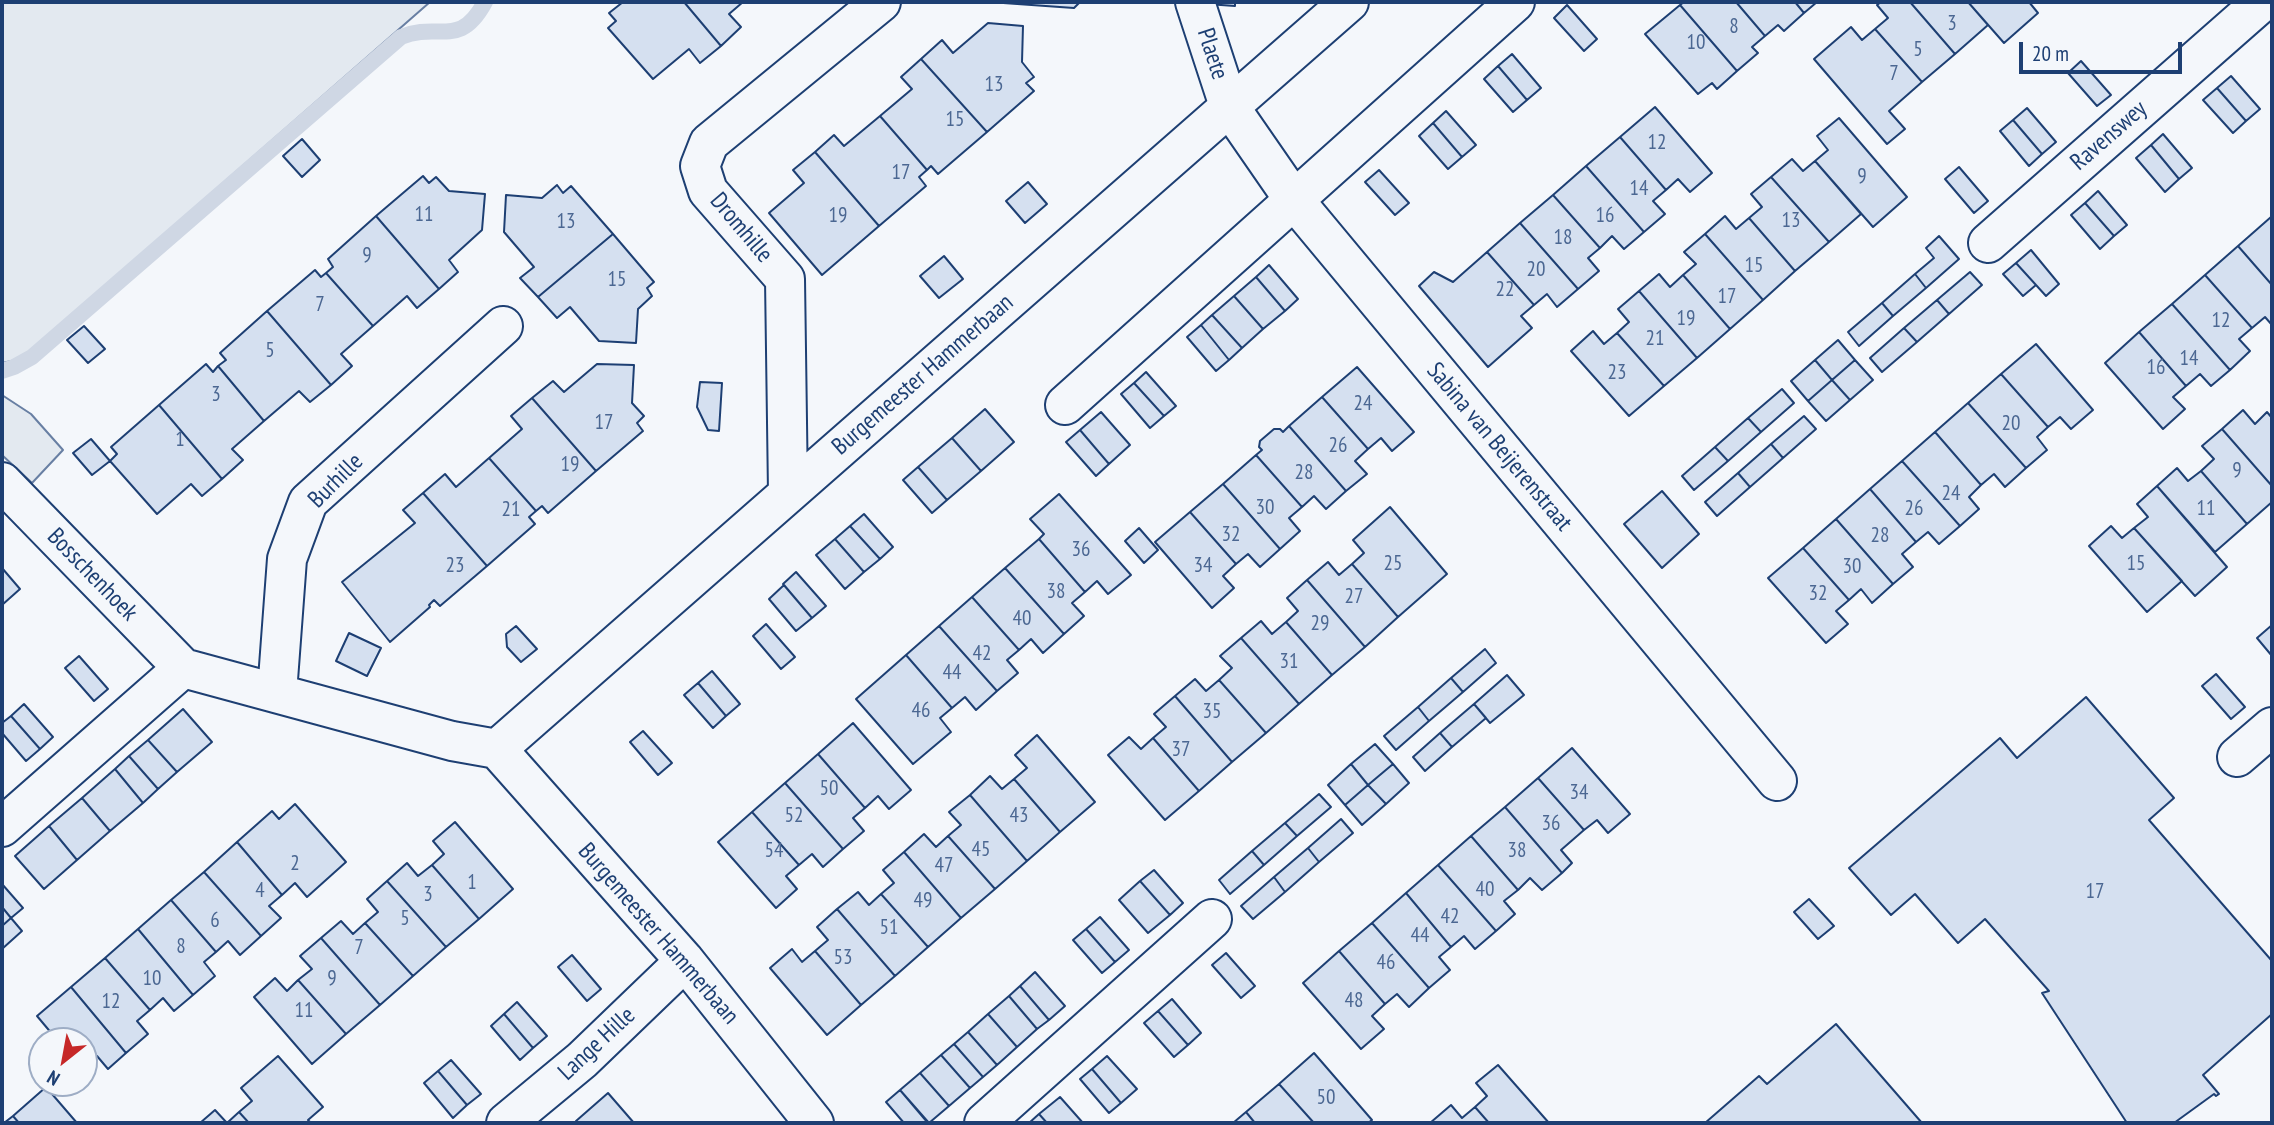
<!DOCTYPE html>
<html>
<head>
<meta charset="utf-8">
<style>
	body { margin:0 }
	#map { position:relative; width:2274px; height:1125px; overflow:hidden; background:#f4f7fb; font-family:"PT Sans Narrow",sans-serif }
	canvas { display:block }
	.frame { position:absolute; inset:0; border:4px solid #1d3f73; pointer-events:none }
	.north { position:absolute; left:28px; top:1027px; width:70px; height:70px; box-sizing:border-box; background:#f4f7fb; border:2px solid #9eadc5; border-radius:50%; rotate:211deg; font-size:19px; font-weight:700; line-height:28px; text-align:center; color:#1d3f73 }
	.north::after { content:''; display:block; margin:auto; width:24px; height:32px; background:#c62828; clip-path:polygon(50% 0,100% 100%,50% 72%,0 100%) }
	.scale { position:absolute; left:2019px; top:42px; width:163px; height:32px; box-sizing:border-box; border:4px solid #1d3f73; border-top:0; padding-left:9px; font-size:21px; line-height:24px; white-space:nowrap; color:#1d3f73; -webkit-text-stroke:5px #f4f7fb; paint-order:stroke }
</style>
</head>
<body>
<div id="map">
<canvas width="2274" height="1125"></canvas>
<div class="frame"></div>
<div class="north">N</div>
<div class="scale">20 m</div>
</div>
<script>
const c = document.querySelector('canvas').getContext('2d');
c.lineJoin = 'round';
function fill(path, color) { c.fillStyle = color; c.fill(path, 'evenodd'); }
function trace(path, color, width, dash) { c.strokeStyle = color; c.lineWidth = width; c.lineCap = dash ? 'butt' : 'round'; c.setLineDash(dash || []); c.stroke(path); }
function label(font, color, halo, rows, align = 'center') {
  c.font = font + ' "PT Sans Narrow",sans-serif'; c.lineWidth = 5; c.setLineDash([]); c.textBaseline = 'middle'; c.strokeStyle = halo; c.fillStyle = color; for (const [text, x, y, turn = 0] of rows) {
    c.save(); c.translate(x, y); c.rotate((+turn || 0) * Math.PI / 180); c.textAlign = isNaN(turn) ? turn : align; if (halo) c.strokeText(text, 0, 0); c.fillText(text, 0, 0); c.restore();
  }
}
const green = new Path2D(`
	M2,2H430L29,353L16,360L2,363Z
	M2,395L31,414L63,450L32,483L2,455Z`);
fill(green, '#e3e9f0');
trace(green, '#687fa3', 2);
trace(new Path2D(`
	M2,371L14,367L32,357L401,37C439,21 459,50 485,2`), '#cfd7e4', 16);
const building = new Path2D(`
	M623,2H684L721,46L700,63L689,49L653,79L608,28L616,21L609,13Z
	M684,2H743L729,14L741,27L721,46Z
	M989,2H1080L1074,8Z
	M1207,2H1235V6L1207,4Z
	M1684,2H1736L1765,36L1752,47L1758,53L1737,71L1680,5Z
	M1736,2H1795L1804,13L1784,31L1778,25L1765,36Z
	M1795,2H1817L1804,13Z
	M1881,2H1910L1955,54L1922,82L1875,29L1888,18L1877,5Z
	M1910,2H1968L1988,25L1955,54Z
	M1968,2H2029L2038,13L2004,43Z
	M1567,5L1597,39L1584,51L1554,18Z
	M1680,5L1737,71L1717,89L1712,83L1698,94L1645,34Z
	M988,23L1023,26L1022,62L1034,77L1026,83L1034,91L987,132L921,59L942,40L953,53Z
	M1851,27L1862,40L1875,29L1922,82L1889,111L1905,129L1887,144L1814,59Z
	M1512,54L1541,88L1527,100L1498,66Z
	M921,59L987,132L938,174L931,166L927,170L880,116L912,89L901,77Z
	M2081,61L2111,95L2097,106L2068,73Z
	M1498,66L1527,100L1513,112L1484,79Z
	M2231,76L2260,109L2246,121L2217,88Z
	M2217,88L2246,121L2233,133L2203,100Z
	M1655,107L1712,173L1690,192L1678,179L1666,190L1620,137Z
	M2027,108L2056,142L2042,154L2013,120Z
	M1446,111L1476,145L1462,157L1433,123Z
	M880,116L927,170L919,177L926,186L879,226L815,152L834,135L844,146Z
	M1839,118L1907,197L1873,227L1815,161L1828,150L1817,136Z
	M2013,120L2042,154L2029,166L2000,131Z
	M1433,123L1462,157L1448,169L1419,136Z
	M2163,134L2192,168L2179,179L2151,145Z
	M1620,137L1666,190L1653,201L1665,214L1644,232L1586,166Z
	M302,139L320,160L302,177L283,156Z
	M2151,145L2179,179L2165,192L2136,158Z
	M815,152L879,226L822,275L769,213L804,183L793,170Z
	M1792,159L1803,171L1815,161L1861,214L1829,242L1771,177Z
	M1586,166L1644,232L1624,249L1612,236L1600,248L1553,195Z
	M1959,167L1988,201L1974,213L1945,179Z
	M1379,170L1409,203L1395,215L1365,182Z
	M423,176L429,183L436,177L449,191L485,194L482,230L449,260L458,272L439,289L376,216Z
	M1771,177L1829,242L1795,271L1749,218L1762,207L1751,194Z
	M1028,182L1047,204L1025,223L1006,201Z
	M557,185L563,193L571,186L613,234L538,297L520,278L534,267L504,232L506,195L542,198Z
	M2098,191L2127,225L2114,236L2085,203Z
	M1553,195L1600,248L1588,258L1599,271L1578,289L1520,223Z
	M2085,203L2114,236L2100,249L2071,215Z
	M376,216L439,289L417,308L407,296L373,326L326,273L333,267L328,259Z
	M1725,216L1736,229L1749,218L1795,271L1763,300L1705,234Z
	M2271,217L2272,219V285L2238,246Z
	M1520,223L1578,289L1557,307L1547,294L1534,305L1487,252Z
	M613,234L654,282L647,288L652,296L638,309L636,343L599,341L570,307L557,318L538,297Z
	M1705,234L1763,300L1730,329L1683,275L1696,264L1684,252Z
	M1939,236L1959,259L1926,288L1915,274L1934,258L1926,248Z
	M2238,246L2272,285V325L2265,317L2252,328L2205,275Z
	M2031,250L2059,284L2046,296L2016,263Z
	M1487,252L1534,305L1521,316L1532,328L1488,367L1419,286L1434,272L1453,282Z
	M944,256L963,279L939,298L920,276Z
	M2016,263L2036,285L2023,296L2003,274Z
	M1269,265L1298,299L1285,311L1256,277Z
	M315,270L321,277L326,273L373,326L341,354L352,366L331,385L267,311Z
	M1970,272L1982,285L1949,314L1937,300Z
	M1659,274L1670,287L1683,275L1730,329L1697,358L1639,291Z
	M1915,274L1926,288L1893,316L1882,303Z
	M2205,275L2252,328L2239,339L2250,351L2230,370L2172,304Z
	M1256,277L1285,311L1263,329L1234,296Z
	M1639,291L1697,358L1664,386L1617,333L1629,322L1618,309Z
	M1234,296L1263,329L1242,348L1212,315Z
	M1937,300L1949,314L1917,342L1904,328Z
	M1882,303L1893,316L1859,346L1848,332Z
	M2172,304L2230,370L2211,386L2200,374L2186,386L2139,332Z
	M267,311L331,385L310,402L299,391L264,421L218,366L226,360L220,353Z
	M1212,315L1242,348L1229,360L1201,325Z
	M1201,325L1229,360L1216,371L1187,337Z
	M84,326L105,349L88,363L67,340Z
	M1904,328L1917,342L1882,372L1870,358Z
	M1593,331L1604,344L1617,333L1664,386L1629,416L1571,351Z
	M2139,332L2186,386L2173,397L2185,409L2163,429L2105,363Z
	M1838,340L1855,360L1832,380L1815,360Z
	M2036,344L2093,410L2071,429L2060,417L2048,427L2001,374Z
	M1815,360L1832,380L1808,401L1791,381Z
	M1855,360L1873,380L1850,400L1832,380Z
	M206,364L213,372L218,366L264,421L232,449L243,460L222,479L159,405Z
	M597,364L634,365L632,403L644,416L637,423L643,431L596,471L532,398L553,381L564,392Z
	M1357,367L1414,432L1392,451L1381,438L1368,449L1322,397Z
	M1146,372L1176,406L1164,416L1134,383Z
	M2001,374L2048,427L2037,437L2047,450L2026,468L1968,403Z
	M1832,380L1850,400L1826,421L1808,401Z
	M700,382L722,383L719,431L708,430L697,407Z
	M1134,383L1164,416L1150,428L1121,394Z
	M1782,389L1794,403L1761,432L1748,418Z
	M1322,397L1368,449L1355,461L1367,474L1346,491L1289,426Z
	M532,398L596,471L548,513L542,506L536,511L489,458L522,429L511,416Z
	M1968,403L2026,468L2005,487L1994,474L1981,485L1935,432Z
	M159,405L222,479L202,496L191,484L157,514L110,461L117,454L111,447Z
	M985,409L1014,442L981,471L952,438Z
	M2243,410L2255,424L2267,412L2272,418V486L2222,429Z
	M1101,412L1130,445L1109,464L1080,430Z
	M1804,416L1816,429L1783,458L1771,444Z
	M1748,418L1761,432L1728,461L1715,447Z
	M1289,426L1346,491L1326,509L1314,496L1302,507L1256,455L1262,450L1259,447L1260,441L1274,429H1280L1283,432Z
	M2222,429L2272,486V502L2247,524L2201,471L2214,459L2202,446Z
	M1080,430L1109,464L1096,476L1066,442Z
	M1935,432L1981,485L1969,497L1979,509L1960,526L1902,461Z
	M952,438L981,471L947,500L918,467Z
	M91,439L110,461L92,475L73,453Z
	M1771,444L1783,458L1750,487L1738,473Z
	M1715,447L1728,461L1694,490L1682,476Z
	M1256,455L1302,507L1289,518L1300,531L1280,549L1223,484Z
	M489,458L536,511L529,517L535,524L487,566L423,493L445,474L456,487Z
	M1902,461L1960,526L1939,544L1928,532L1916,542L1870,489Z
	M918,467L947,500L932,513L903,480Z
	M2177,468L2188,481L2201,471L2247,524L2215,552L2157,486Z
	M1738,473L1750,487L1717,516L1705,502Z
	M1223,484L1280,549L1260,567L1248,554L1236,564L1190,512Z
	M2157,486L2227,567L2195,596L2134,528L2148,517L2137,504Z
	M1870,489L1916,542L1902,554L1913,567L1893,584L1836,519Z
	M1662,491L1699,534L1662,568L1624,524Z
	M423,493L487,566L440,606L434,600L429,605L430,607L390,642L342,582L415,523L403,510Z
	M1059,494L1131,575L1108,594L1097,581L1085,592L1039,539L1044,534L1030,519Z
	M1390,507L1447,574L1398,617L1352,564L1364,553L1353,540Z
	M1190,512L1236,564L1223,576L1234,588L1212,608L1155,542Z
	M864,514L893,547L880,559L850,526Z
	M1836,519L1893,584L1872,603L1861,589L1849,600L1803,548Z
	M850,526L880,559L864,572L835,539Z
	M2111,526L2122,538L2134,528L2182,581L2147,612L2089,546Z
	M1139,528L1158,550L1144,563L1125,541Z
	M835,539L864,572L845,589L816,555Z
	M1039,539L1085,592L1072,603L1084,616L1064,634L1005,568Z
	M1803,548L1849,600L1836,611L1848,624L1826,643L1768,578Z
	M1328,562L1339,575L1352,564L1398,617L1365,647L1307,580Z
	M2,568L20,589L2,605Z
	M1005,568L1064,634L1043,653L1031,639L1019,650L972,597Z
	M796,572L826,606L812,618L783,584Z
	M1307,580L1365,647L1332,675L1286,622L1298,611L1287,598Z
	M784,585L812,618L796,631L769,599Z
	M972,597L1019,650L1007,660L1018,673L997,691L939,626Z
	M1261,621L1272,634L1286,622L1332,675L1299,704L1241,638Z
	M766,624L795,657L781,669L753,636Z
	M2272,625V656L2257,638Z
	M516,626L537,649L521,662L507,647L506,634Z
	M939,626L997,691L976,710L965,697L952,708L906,655Z
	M349,633L381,648L367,676L336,661Z
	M1241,638L1299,704L1266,733L1219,680L1232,668L1220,656Z
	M1485,649L1496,663L1463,692L1451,678Z
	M906,655L952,708L940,718L951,732L913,764L856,699Z
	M79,656L108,689L94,701L65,668Z
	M712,671L740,704L726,716L698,683Z
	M2216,674L2245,707L2231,719L2202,686Z
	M1507,675L1524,695L1490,723L1474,704Z
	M1451,678L1463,692L1429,721L1418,707Z
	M1195,679L1206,691L1219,680L1266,733L1232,762L1175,696Z
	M698,683L726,716L713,728L684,695Z
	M1175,696L1232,762L1199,791L1153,738L1166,727L1154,714Z
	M2086,697L2174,798L2149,820L2272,961V1014L2203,1075L2219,1094L2216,1096L2214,1094L2174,1123H2127L2042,993L2049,991L1985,919L1958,943L1915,894L1891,915L1849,868L2000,738L2017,758Z
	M24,704L53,737L40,749L11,716Z
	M1474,704L1486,718L1452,747L1440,733Z
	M1418,707L1429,721L1396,750L1384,736Z
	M183,709L212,742L177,772L148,740Z
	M11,716L40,749L26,761L2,733V723Z
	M853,723L911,790L889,809L878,796L865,808L818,754Z
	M643,731L672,763L658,775L630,742Z
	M1440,733L1452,747L1425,771L1413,757Z
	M1037,735L1095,802L1060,832L1014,779L1027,768L1015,755Z
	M1129,737L1141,749L1153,738L1199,791L1165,820L1108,755Z
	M148,740L177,772L158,789L129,756Z
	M1375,744L1393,764L1368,785L1351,764Z
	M1572,748L1630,814L1608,833L1597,820L1584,830L1538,778Z
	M818,754L865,808L853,818L864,831L843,849L785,783Z
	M129,756L158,789L143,803L115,769Z
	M1351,764L1368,785L1345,805L1328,785Z
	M1393,764L1409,783L1386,804L1368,785Z
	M115,769L143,803L110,831L82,798Z
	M990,776L1002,789L1014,779L1060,832L1027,861L970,795Z
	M1538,778L1584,830L1561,850L1572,863L1562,873L1505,807Z
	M785,783L843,849L823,867L812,854L799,865L752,812Z
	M1368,785L1386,804L1362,825L1345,805Z
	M1319,794L1331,807L1297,836L1285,823Z
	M970,795L1027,861L995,889L948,836L961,825L949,812Z
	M82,798L110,831L77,860L49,826Z
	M295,804L346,862L307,897L295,883L282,895L237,842L272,811L279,819Z
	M1505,807L1562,873L1542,890L1530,878L1518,890L1471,836Z
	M752,812L799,865L786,876L797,889L776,908L718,842Z
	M1341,819L1353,833L1319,862L1308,848Z
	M455,822L513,889L479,919L432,865L444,854L433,841Z
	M1285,823L1297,836L1264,865L1252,851Z
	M49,826L77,860L44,889L15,856Z
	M924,834L936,847L948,836L995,889L961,918L904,852Z
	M1471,836L1518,890L1504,901L1515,914L1496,931L1438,865Z
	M237,842L282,895L269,906L281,918L261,936L204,872Z
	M1308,848L1319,862L1285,892L1274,877Z
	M1252,851L1264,865L1230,894L1219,880Z
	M904,852L961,918L928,947L881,894L894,883L883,870Z
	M407,863L418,876L432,865L479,919L446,947L387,881Z
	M1438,865L1496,931L1475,949L1464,936L1451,947L1406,893Z
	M1154,870L1183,903L1170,915L1140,881Z
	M204,872L261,936L240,955L228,941L216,952L171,900Z
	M1274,877L1285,892L1253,919L1241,906Z
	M387,881L446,947L413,976L365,923L378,912L367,899Z
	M1140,881L1170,915L1148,933L1119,900Z
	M2,884L23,908L11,918L2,907Z
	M858,892L869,905L881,894L928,947L895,976L837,909Z
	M1406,893L1451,947L1439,957L1450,970L1429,988L1372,923Z
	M1809,899L1834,926L1818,939L1794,912Z
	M171,900L216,952L204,962L215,976L193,995L138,929Z
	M2,907L11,918L2,926Z
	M837,909L895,976L861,1005L815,951L828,940L817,927Z
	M1100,917L1129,950L1115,962L1086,929Z
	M11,918L22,931L2,949V926Z
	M341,921L353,934L365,923L413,976L380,1005L321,938Z
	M1372,923L1429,988L1409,1007L1397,994L1385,1004L1339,951Z
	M138,929L193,995L174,1011L163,998L150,1010L105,958Z
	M1086,929L1115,962L1102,973L1073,940Z
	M321,938L380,1005L346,1034L298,980L312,969L300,956Z
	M792,949L802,962L815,951L861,1005L827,1035L770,968Z
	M1339,951L1385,1004L1372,1016L1384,1029L1361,1049L1303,983Z
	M1226,953L1255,986L1241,998L1212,965Z
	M572,955L601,989L587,1001L558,967Z
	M105,958L150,1010L137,1021L148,1034L126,1053L71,987Z
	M1035,972L1065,1006L1049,1020L1020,986Z
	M275,978L287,991L298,980L346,1034L312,1064L254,997Z
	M1020,986L1049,1020L1037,1029L1009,996Z
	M71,987L126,1053L108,1069L97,1056L84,1067V1041H58L37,1016Z
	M1009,996L1037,1029L1017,1047L988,1014Z
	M1172,999L1201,1033L1188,1045L1158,1011Z
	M517,1002L547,1036L533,1048L504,1014Z
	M1158,1011L1188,1045L1174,1057L1144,1023Z
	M504,1014L533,1048L520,1060L491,1026Z
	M988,1014L1017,1047L997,1065L968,1032Z
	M1836,1024L1922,1123H1705L1759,1076L1767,1084Z
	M968,1032L997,1065L983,1077L954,1044Z
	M954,1044L983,1077L970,1088L941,1055Z
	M1314,1053L1372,1120L1368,1123H1314L1279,1084Z
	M941,1055L970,1088L949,1106L920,1073Z
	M278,1056L323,1107L308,1120L311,1123H249L239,1112L252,1101L241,1088Z
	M1107,1056L1137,1089L1121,1103L1092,1069Z
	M451,1060L481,1094L467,1105L438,1071Z
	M1498,1065L1549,1123H1489L1475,1107L1487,1096L1476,1083Z
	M1092,1069L1121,1103L1109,1113L1080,1079Z
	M438,1071L467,1105L453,1118L424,1083Z
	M920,1073L949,1106L929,1123L900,1090Z
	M1279,1084L1314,1123H1255L1246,1112Z
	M46,1087L77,1123H19L13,1116Z
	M900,1090L928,1123H904L886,1102Z
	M608,1093L634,1123H578L576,1121Z
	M1060,1097L1083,1123H1047L1039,1114Z
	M1451,1105L1462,1118L1475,1107L1489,1123H1430Z
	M215,1110L227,1123L239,1112L249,1123H200Z
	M1246,1112L1255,1123H1233Z
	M1039,1114L1047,1123H1029Z
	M13,1116L19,1123H4Z`);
fill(building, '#d5e0f0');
trace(building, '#1d3f73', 2);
const minor = new Path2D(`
	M1195,2L1229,106L1294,200L1777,781
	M1988,243L2262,2
	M1065,405L1515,2
	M2,482L183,668
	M788,493L785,279L708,191L700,166L709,143L881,2
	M277,693L287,559L308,502L503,326
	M2237,757L2272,727
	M2,827L183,668L452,741L497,749
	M506,1123L582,1060L685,961
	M814,1123L685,961L497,749L1349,2
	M984,1123L1212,919`);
trace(minor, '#1d3f73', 42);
trace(minor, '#f4f7fb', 38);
label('21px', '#4b6792', null, [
	["3",1952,24],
	["8",1734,27],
	["10",1696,43],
	["5",1918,50],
	["7",1894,74],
	["13",994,85],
	["15",955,120],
	["12",1657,143],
	["17",901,173],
	["9",1862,177],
	["14",1639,189],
	["11",424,215],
	["19",838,216],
	["16",1605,216],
	["13",1791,221],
	["13",566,222],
	["18",1563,238],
	["9",367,256],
	["15",1754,266],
	["20",1536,270],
	["15",617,280],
	["22",1505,290],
	["17",1727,297],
	["7",320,305],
	["19",1686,319],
	["12",2221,321],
	["21",1655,339],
	["5",270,351],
	["14",2189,359],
	["16",2156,368],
	["23",1617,373],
	["3",216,395],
	["24",1363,404],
	["17",604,423],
	["20",2011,424],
	["1",180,440],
	["26",1338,446],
	["19",570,465],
	["9",2237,471],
	["28",1304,473],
	["24",1951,494],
	["30",1265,508],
	["26",1914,509],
	["11",2206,509],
	["21",511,510],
	["32",1231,535],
	["28",1880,536],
	["36",1081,550],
	["25",1393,564],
	["15",2136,564],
	["23",455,566],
	["34",1203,566],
	["30",1852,567],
	["38",1056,592],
	["32",1818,594],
	["27",1354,597],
	["40",1022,619],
	["29",1320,624],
	["42",982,654],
	["31",1289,662],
	["44",952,673],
	["46",921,711],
	["35",1212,712],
	["37",1181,750],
	["50",829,789],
	["34",1579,793],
	["52",794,816],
	["43",1019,816],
	["36",1551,824],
	["45",981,850],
	["54",774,851],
	["38",1517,851],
	["2",295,864],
	["47",944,866],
	["1",472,883],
	["40",1485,890],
	["4",260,891],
	["17",2095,892],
	["3",428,895],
	["49",923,901],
	["42",1450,917],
	["5",405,919],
	["6",215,921],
	["51",889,928],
	["44",1420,936],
	["8",181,947],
	["7",359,948],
	["53",843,958],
	["46",1386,963],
	["10",152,979],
	["9",332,979],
	["48",1354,1001],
	["12",111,1002],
	["11",304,1011],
	["50",1326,1098]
]);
label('24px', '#1d3f73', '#f4f7fb', [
	["Plaete",1212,54,72],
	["Ravenswey",2109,136,-41],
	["Dromhille",741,228,50],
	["Burgemeester Hammerbaan",923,375,-41],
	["Sabina van Beijerenstraat",1499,447,50],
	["Burhille",336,481,-45],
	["Bosschenhoek",92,575,46],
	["Burgemeester Hammerbaan",658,934,49],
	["Lange Hille",597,1044,-43]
]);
</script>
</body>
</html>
